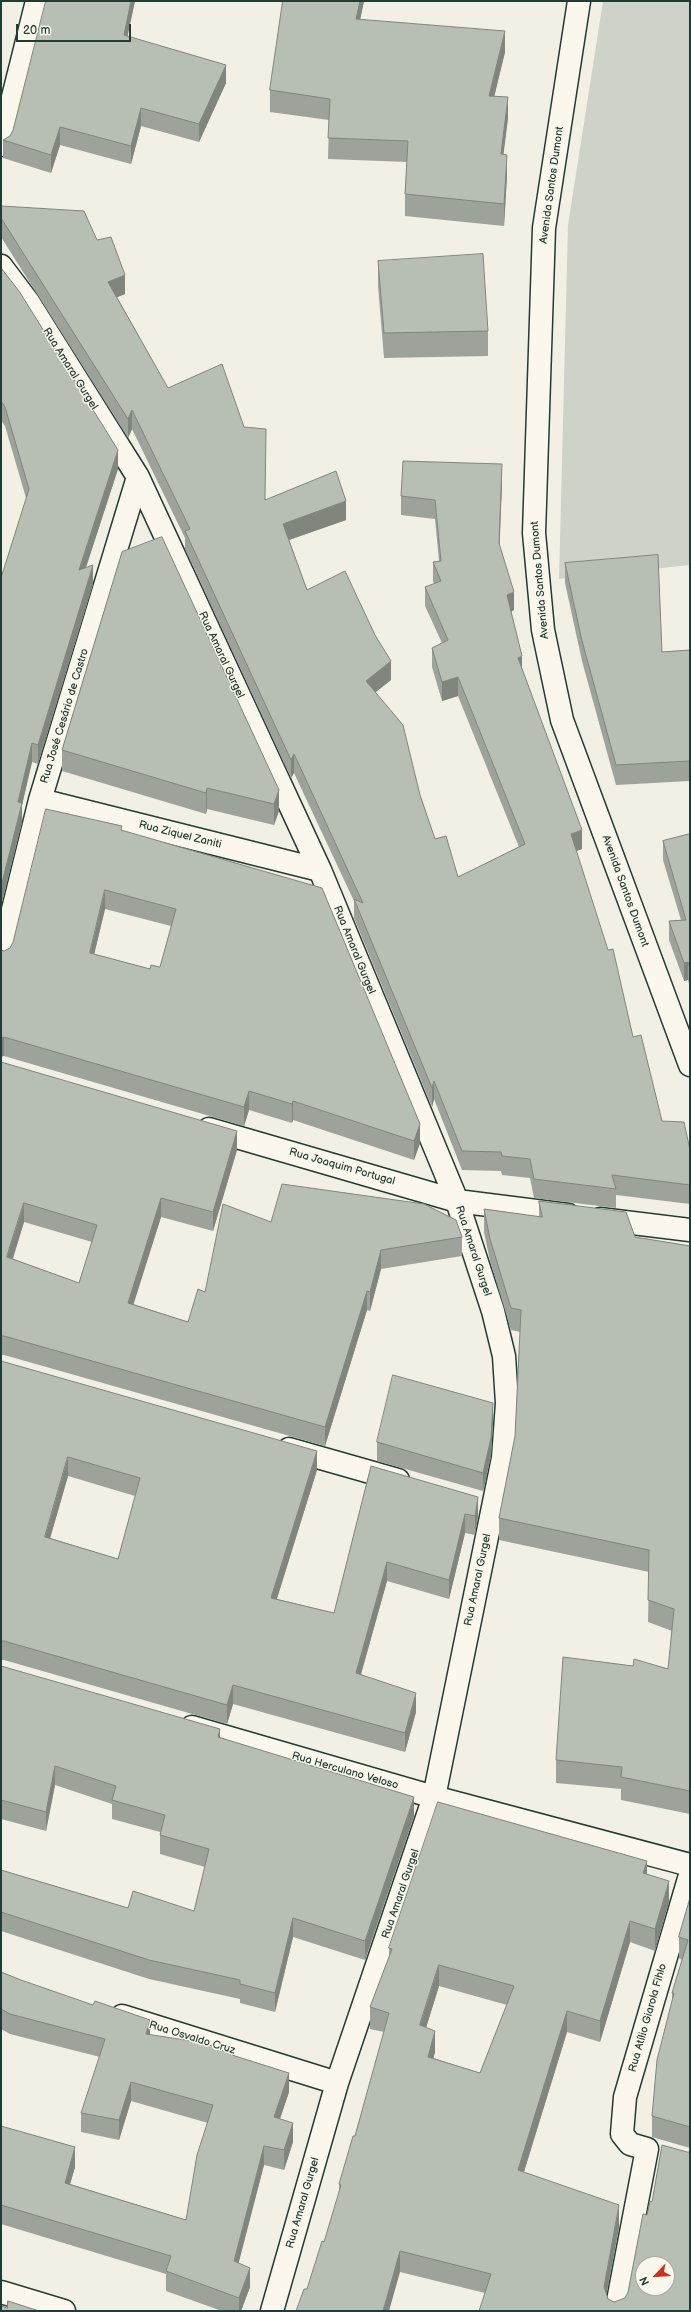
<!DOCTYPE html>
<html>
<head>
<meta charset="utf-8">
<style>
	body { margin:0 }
	#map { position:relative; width:691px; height:2312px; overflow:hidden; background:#f2f0e5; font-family:"Balsamiq Sans",sans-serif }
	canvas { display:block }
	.frame { position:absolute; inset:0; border:2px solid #1f3d34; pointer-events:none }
	.north { position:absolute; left:635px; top:2256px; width:40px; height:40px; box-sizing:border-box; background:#fbf7ec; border:1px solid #a3ada2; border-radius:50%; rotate:245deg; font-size:11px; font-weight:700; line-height:16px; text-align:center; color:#1f3d34 }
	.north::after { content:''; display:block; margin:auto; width:14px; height:18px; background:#c8321e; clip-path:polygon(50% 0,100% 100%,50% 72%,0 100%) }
	.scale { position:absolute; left:16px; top:24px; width:115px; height:18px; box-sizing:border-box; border:2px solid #1f3d34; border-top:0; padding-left:5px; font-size:12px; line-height:14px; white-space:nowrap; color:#1f3d34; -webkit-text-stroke:3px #fbf7ec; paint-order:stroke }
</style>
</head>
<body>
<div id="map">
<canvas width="691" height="2312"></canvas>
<div class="frame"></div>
<div class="north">N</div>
<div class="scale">20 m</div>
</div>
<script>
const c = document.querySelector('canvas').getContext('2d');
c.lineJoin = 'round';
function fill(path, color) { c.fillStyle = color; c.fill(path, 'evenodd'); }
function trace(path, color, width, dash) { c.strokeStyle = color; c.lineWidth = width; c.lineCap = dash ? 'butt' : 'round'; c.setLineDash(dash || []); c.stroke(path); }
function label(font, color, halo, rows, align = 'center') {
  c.font = font + ' "Balsamiq Sans",sans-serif'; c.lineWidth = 3; c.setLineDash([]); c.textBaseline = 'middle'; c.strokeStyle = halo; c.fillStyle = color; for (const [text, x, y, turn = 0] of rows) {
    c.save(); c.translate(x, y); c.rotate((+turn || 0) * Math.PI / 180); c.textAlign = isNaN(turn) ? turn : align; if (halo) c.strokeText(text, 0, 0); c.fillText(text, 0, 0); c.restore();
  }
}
fill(new Path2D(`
	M603,1H690V565L559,579L568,225Z`), '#cfd2c8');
const street = new Path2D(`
	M579,1L544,228L534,533L543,630L562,720L690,1065
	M1,145L37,1
	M1,266L29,303L138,477L320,870L457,1201L493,1311L504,1356L507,1403L503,1458L434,1797L337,2083L272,2311
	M40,800L320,870
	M1,958L40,800L138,477
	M209,1129L457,1201L568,1215
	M600,1219L690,1230
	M289,1449L398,1480
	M192,1727L434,1797L690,1865
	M122,2016L337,2083
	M1,2292L64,2311
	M616,2311L647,2149L630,2144L622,2134L625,2097L690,1875`);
trace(street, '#1f3d34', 25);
trace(street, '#fbf7ec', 22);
fill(new Path2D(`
	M135,1L127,36L226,83L199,142L141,126L131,164L60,145L51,173L3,158V140L10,136Z
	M283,1H364L360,19L505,52L494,97L508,118L503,154L507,176L504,226L405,216V194L407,162L328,159L329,120L270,112V90Z
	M1,206L97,240L125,294L117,297L168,388L265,500L346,520L289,540L307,590L391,680L375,692L420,795L435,839L458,877L519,847L458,696L442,701L432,667V648L442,643L425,606V587L434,584L433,581V562L439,561L435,519L401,515V496L502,483L499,545L514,610L511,612L522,669L582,849L576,851L633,1037L662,1121L690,1150V1204L616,1195V1208L534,1198L530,1178L502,1175L501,1171L462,1170L434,1099L432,1107L354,918V901L294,773L291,778L185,549V538L132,429L128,438L1,237Z
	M378,261L488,331V356L384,358L378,286Z
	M1,268L118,469L86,567L93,584L38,764L32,762L22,805V822L1,906L26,498L5,426L1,420Z
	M122,552L279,811L274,825L207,809L206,814L62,771V750Z
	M565,563L662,652L690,650V781L616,785L582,661L565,583Z
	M122,831L420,1143L414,1160L293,1120L292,1123L249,1110L244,1126L4,1056V951L10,948ZM105,909L171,926L160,967L150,969L94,954Z
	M690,834V987L688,980L684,981L669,940V921L681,920L663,860V841Z
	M1,1062L237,1150L213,1231L161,1217L133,1304L188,1322L205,1292L271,1222L462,1237V1256L381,1269L370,1311L367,1310L325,1446L4,1355H1ZM24,1222L92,1242L79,1283L13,1259Z
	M539,1201L635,1237L690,1246V1814L621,1800V1789L556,1783V1760L633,1666L668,1669L672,1631L648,1622L649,1572L499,1540V1518L515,1436L520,1332L511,1330L490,1261L484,1232V1209L539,1217Z
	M1,1361L317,1470L277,1599L334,1613L371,1466L478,1516L475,1535L465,1533L449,1599L387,1581L361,1674L416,1712L405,1752L233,1704L227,1724L4,1660H1ZM68,1476L135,1496L118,1559L50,1538Z
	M493,1422L491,1456L483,1491L377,1461V1442Z
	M1,1666L220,1738L414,1816L365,1960L293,1937L275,2012L240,2003V1999L149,1979L1,1931V1870L128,1908L194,1911L205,1867L160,1854V1832L112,1819V1804L55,1785L46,1831L1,1819Z
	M647,1874L669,1902L655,1951L630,1942L600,2042L567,2032L524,2172L619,2227L606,2295L608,2299L614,2302L690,2311L485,2293L400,2272L307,2289L324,2242L339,2194V2184L355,2136L384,2032L370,2029V2007L389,1957V1948ZM439,1986L507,2005L480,2073L433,2058L435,2052L426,2028Z
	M690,1898V2148L652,2137V2116L672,2000V1993L682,1960L679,1958V1937Z
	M1,1972L150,2035L289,2092L280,2119L293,2142L284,2170L264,2165L238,2263L250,2287L241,2311H222L166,2291V2274L1,2224V2126L75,2167L70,2184L186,2220L208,2123L131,2101L119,2140L81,2132V2113L100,2057L10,2034L1,2029Z`), '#9da39a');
fill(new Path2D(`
	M131,1H135L124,53V35Z
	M360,1H364L356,40V19Z
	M505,31V52L489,118V96Z
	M226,65V83L199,142V124Z
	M508,97V118L501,175V154Z
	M141,108V126L131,164V146Z
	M60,127V145L51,173V155Z
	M507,155V176L504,226V204Z
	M125,275V294L108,301V282Z
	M132,410V429L128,438V419Z
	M118,450V469L79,589V570Z
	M502,464V483L499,562V543Z
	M346,501V520L283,542V524Z
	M93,565V584L38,764V745Z
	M514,592V610L507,614V595Z
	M522,656V675L518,658Z
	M391,661V680L366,700V681Z
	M458,677V696L442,701V682Z
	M32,743V762L22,805V822L1,906V887L18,802Z
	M294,754V773L291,778V760Z
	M207,788V809L206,814V793Z
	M279,790V811L274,825V804Z
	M582,830V849L571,853V834Z
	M105,890V909L90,972V953Z
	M688,962V980L684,981V963Z
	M4,1037V1056L1,1057V1038Z
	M434,1081V1099L432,1107V1088Z
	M249,1091V1110L244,1126V1107Z
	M293,1101V1120L292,1123V1104Z
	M420,1124V1143L414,1160V1141Z
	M237,1131V1150L213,1231V1212Z
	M161,1198V1217L128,1322V1303Z
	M24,1203V1222L7,1276V1257Z
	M381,1250V1269L370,1311V1292Z
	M367,1291V1310L325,1446V1427Z
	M493,1403V1422L491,1456L483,1491V1473Z
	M317,1451V1470L271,1617V1598Z
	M68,1457V1476L45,1556V1537Z
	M478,1497V1516L475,1535V1516Z
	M465,1514V1533L449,1599V1580Z
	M387,1562V1581L356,1692V1673Z
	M233,1685V1704L227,1724V1705Z
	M416,1693V1712L405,1752V1733Z
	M220,1729V1748L218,1737Z
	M55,1766V1785L46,1831V1812Z
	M414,1797V1816L365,1960V1941Z
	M647,1861V1882L643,1873Z
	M669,1881V1902L655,1951V1929Z
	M293,1918V1937L275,2012V1993Z
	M630,1921V1942L600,2042V2021Z
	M439,1965V1986L420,2047V2025Z
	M567,2011V2032L518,2191V2170Z
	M150,2020V2039L146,2034Z
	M435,2031V2052L428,2078V2057Z
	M289,2073V2092L274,2136V2117Z
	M131,2082V2101L119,2140V2120Z
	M293,2123V2142L284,2170V2150Z
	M264,2146V2165L234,2281V2261Z
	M75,2147V2167L65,2202V2183Z
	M619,2205V2227L604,2309V2287Z
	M400,2251V2272L389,2311H383Z
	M250,2268V2287L241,2311H239V2298Z`), '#80857d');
const building = new Path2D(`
	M46,1H131L124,35L226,65L199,124L141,108L131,146L60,127L51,155L3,140L10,136L13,130Z
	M283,1H360L356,19L505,31L489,96L508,97L501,154L507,155L504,204L405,194L408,141L328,138L330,99L270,90Z
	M1,206L84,211L97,240L111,237L125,275L108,282L168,388L222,364L244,427L266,429L265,500L336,471L346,501L283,524L307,590L345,571L375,635L391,661L366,681L403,725L420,795L435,839L446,836L458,877L525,844L458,677L442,682L432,648L448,640L425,587L441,581L433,562L441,561L435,500L401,496L403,461L502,464L499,543L514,592L507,595L522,656L518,658L582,830L571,834L608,950L613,949L633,1037L641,1035L662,1121L684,1122L690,1150V1185L612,1175L616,1189L534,1179L530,1159L502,1156L501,1152L462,1151L434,1081L432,1088L354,899L363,903L294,754L291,760L185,531L190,529L132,410L128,419L1,218Z
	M483,254L488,331L384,333L378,261Z
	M1,268L19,291L118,450L79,570L93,565L38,745L32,743L18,802L22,803L1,887V578L29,489L5,407L1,401Z
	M162,537L279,790L274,804L207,788L206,793L62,750L122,552Z
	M658,555L662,652L690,650V761L616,765L582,641L565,563Z
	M46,809L122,826L121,830L322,888L420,1124L414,1141L293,1101L292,1104L249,1091L244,1107L4,1037L1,1038V950L4,951L10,948L13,942ZM105,890L176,909L160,967L151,965L150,969L90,953Z
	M690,834V968L688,962L684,963L669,921L686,920L663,841Z
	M1,1062L237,1131L213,1212L161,1198L128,1303L188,1322L198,1289L205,1292L223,1204L271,1222L282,1184L424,1204L456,1220L462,1237L381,1250L370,1292L367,1291L325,1427L4,1336H1ZM24,1203L97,1225L79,1283L7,1257Z
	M539,1201L626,1212L635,1237L690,1246V1791L621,1777L622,1767L556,1760L563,1657L633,1666L634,1659L668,1669L674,1609L648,1600L649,1550L499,1518L515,1436L521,1310L511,1308L490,1239L484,1209L542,1217Z
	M1,1361L317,1451L271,1598L334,1613L371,1466L478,1497L475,1516L465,1514L449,1580L387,1562L356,1673L416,1693L405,1733L233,1685L227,1705L4,1641H1ZM68,1457L140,1478L118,1559L45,1537Z
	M393,1375L493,1403L491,1438L483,1473L377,1442Z
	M1,1666L220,1729L218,1737L414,1797L365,1941L293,1918L275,1993L240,1984V1980L149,1960L1,1912V1870L128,1908L133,1891L194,1911L209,1849L160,1835L165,1815L112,1800L116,1786L55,1766L46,1812L1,1800Z
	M438,1802L647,1861L643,1873L669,1881L655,1929L630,1921L600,2021L567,2011L518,2170L619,2205L604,2287L608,2299L614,2302L625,2298L628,2292L643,2214L647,2215L650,2201L652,2202L662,2145L687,2152H690V2311H479L491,2274L400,2251L383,2311H296L304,2289H307L322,2241L324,2242L341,2185L339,2184L353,2136H355L389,2013L370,2007L392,1949L389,1948ZM439,1965L514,1986L480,2073L428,2057L435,2031L420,2025ZM643,2264H667V2288H643Z
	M690,1898V2127L652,2116L657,2060L674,1993H672L688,1940L679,1937Z
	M1,1972L21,1980L93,2005L95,2001L150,2020L146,2034L205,2043L235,2056L289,2073L274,2117L293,2123L284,2150L264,2146L234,2261L250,2268L239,2298L166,2271L171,2256L1,2205V2126L75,2147L65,2183L186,2220L197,2155L213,2105L131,2082L119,2120L81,2113L105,2039L10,2014L1,2009Z
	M8,2301L39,2311H1V2306L7,2308Z`);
fill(building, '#b7beb3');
trace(building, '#80857d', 1);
label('11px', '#1f3d34', '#fbf7ec', [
	["Avenida Santos Dumont",552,185,-82],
	["Rua Amaral Gurgel",70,369,58],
	["Avenida Santos Dumont",540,580,-95],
	["Rua Amaral Gurgel",221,655,65],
	["Rua José Cesário de Castro",65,716,-73],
	["Rua Ziquel Zaniti",180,835,14],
	["Avenida Santos Dumont",625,891,70],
	["Rua Amaral Gurgel",354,950,68],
	["Rua Joaquim Portugal",342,1167,16],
	["Rua Amaral Gurgel",473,1251,72],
	["Rua Amaral Gurgel",478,1580,-78],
	["Rua Herculano Veloso",345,1771,16],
	["Rua Amaral Gurgel",401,1894,-71],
	["Rua Atílio Giarola Fihlo",648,2018,-74],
	["Rua Osvaldo Cruz",192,2038,17],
	["Rua Amaral Gurgel",303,2203,-74]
]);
</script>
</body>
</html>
